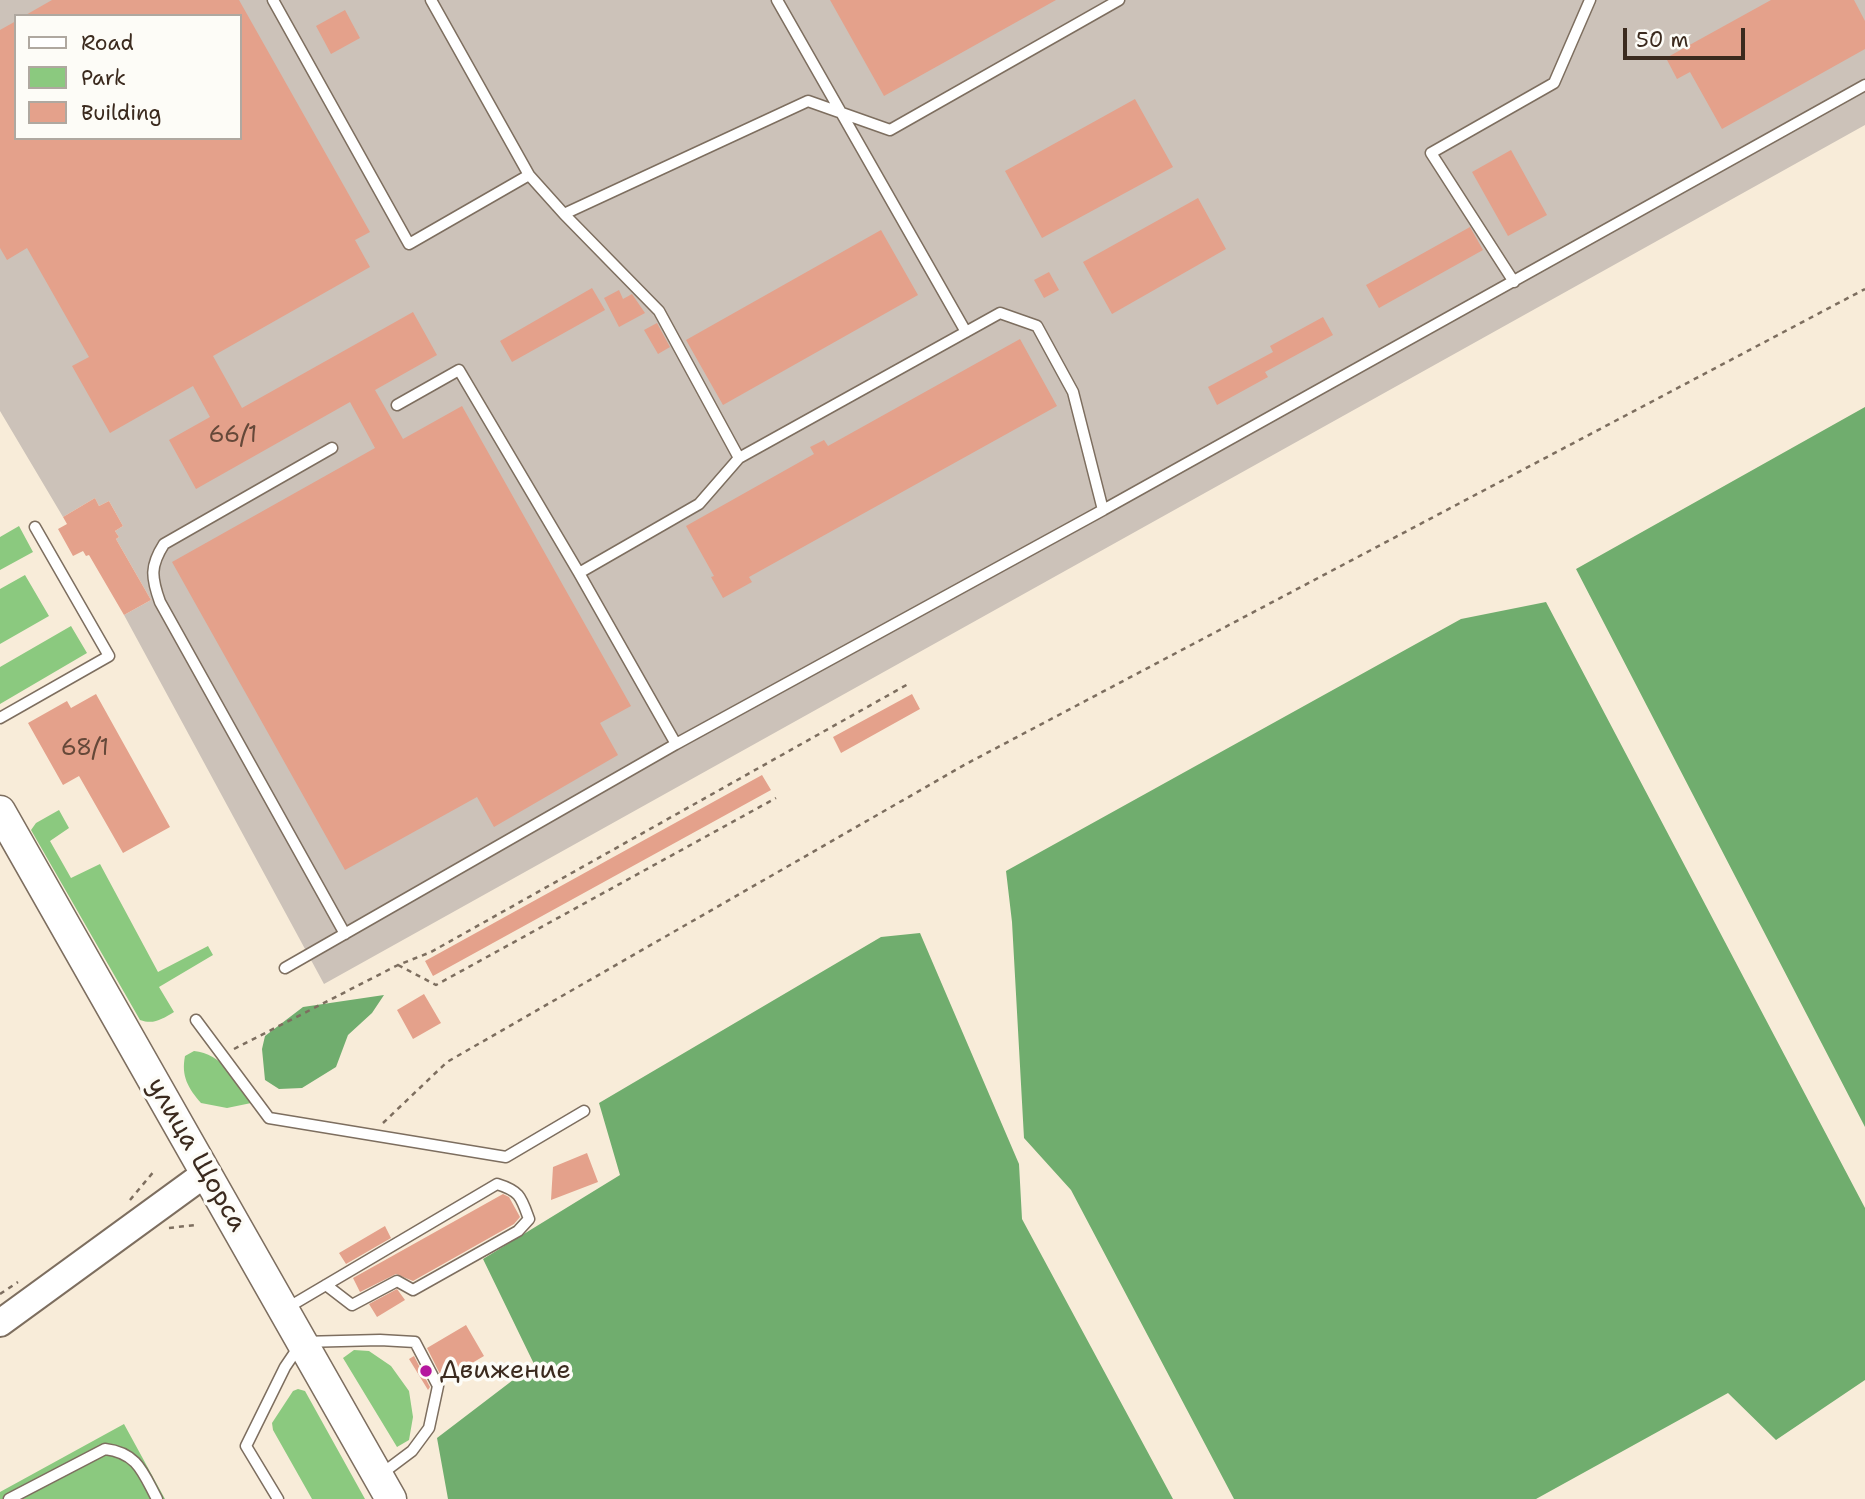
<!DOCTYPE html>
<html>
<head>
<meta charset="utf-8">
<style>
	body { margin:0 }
	#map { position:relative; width:1865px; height:1499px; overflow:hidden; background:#f8ecd9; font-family:"Shantell Sans",sans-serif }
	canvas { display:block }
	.legend { position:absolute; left:14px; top:14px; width:228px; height:126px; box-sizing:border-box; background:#fdfcf7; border:2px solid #afa8a0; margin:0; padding:9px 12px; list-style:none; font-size:21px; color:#3b2a1e }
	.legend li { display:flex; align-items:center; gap:14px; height:35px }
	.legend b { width:35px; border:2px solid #afa8a0 }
	.scale { position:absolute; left:1623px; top:28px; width:122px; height:32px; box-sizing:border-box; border:4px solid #3b2a1e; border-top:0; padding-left:9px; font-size:21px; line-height:24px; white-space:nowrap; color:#3b2a1e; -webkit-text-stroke:5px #fdfcf7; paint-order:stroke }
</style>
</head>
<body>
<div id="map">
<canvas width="1865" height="1499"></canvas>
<ul class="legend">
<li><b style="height:9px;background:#fff"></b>Road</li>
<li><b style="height:19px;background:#8bc97f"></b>Park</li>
<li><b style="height:19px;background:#e4a18b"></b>Building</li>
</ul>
<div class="scale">50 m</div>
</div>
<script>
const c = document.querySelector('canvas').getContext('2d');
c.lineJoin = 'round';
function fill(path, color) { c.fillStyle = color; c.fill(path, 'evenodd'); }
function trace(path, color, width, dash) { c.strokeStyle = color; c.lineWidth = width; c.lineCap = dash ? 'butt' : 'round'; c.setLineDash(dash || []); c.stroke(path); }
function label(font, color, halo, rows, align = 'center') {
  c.font = font + ' "Shantell Sans",sans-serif'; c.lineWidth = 7; c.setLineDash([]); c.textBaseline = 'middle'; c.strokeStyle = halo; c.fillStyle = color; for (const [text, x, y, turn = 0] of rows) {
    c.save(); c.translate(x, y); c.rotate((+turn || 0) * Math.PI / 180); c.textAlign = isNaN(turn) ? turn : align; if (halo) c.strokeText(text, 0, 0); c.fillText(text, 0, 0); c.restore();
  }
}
fill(new Path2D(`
	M0,0H1865V125L324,984L124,615L151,600L116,539L119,537L115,531L123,526L109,501L99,506L95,498L63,517L0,411ZM16,16H240V138H16Z`), '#ccc2b9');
fill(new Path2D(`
	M19,526L33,552L0,570V537Z
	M25,575L49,616L0,644V589Z
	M71,626L87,653L0,704V667Z
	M59,810L69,828L50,841L71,878L100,864L158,972L208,946L213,955L159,987L174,1012C162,1019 154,1025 140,1020L31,830L36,823Z
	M194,1051C221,1053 239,1082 256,1102L227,1108L201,1103C188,1088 181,1076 185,1056Z
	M354,1350L369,1351L391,1366L409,1391L413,1417L409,1440L397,1447L343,1358Z
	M298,1389L305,1391L365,1499H312L273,1430L272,1423L293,1391Z
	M124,1424L165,1499H0V1492Z`), '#8bc97f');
fill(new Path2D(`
	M1865,407V1127L1576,569Z
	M1546,602L1865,1208V1380L1776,1440L1728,1393L1536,1499H1234L1071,1190L1024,1138L1012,922L1006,871L1461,619Z
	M920,933L1019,1164L1022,1219L1173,1499H448L437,1438L534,1364L483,1259L620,1175L599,1103L881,937Z
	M384,995L372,1013L348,1035L336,1067L302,1088L279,1089L265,1080L262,1049L265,1036L303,1007Z`), '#70ad6e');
fill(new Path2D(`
	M52,0H239L370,232L355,240L370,267L213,356L242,408L413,312L437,355L375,390L403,439L462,406L631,706L600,723L618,755L494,827L477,797L345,870L172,562L375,448L350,402L196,489L169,440L210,417L193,386L110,433L72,366L89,357L27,248L7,260L0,248V30L16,21V138H240V16H24Z
	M830,0H1056L884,96Z
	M1771,0H1854L1865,21V49L1722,129L1690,72L1677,79L1666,58Z
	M345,10L360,38L331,54L316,26Z
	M1135,99L1173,167L1042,238L1005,171Z
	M1511,150L1547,215L1508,236L1472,172Z
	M1198,198L1226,249L1112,314L1083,262Z
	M1470,227L1483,250L1379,308L1366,285Z
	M881,230L918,295L723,405L686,340Z
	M1049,272L1059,290L1044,298L1034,280Z
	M592,288L605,310L512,362L500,341Z
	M619,290L623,299L632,294L645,313L619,327L604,298Z
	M1323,317L1333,335L1265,372L1268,377L1217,405L1208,387L1273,352L1270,346Z
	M657,323L670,347L658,354L644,330Z
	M1020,339L1057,406L749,577L752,582L723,598L711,577L714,576L686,526L814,454L810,447L824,440L828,446Z
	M95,498L99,506L109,501L123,526L115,531L119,537L116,539L151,600L124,615L89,555L86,556L83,551L73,556L58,529L67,524L63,517Z
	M96,694L170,827L123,853L79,776L63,785L28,723L67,701L71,708Z
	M912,694L920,709L841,753L833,737Z
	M762,775L771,790L433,976L425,961Z
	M424,994L441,1023L413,1039L397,1010Z
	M587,1153L598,1182L551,1200L553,1167Z
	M503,1194L509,1197L520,1217L514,1224L413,1281L396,1274L360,1292L353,1278Z
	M385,1226L391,1238L346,1264L339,1253Z
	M397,1289L405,1300L377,1317L369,1304Z
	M466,1325L484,1356L443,1380L427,1348Z
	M414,1356L430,1387L428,1390L409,1359Z`), '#e4a18b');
const lane = new Path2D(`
	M273,0L409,244L529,175L431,0
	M777,0L966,332
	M529,175L564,214L808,101L890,130L1119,0
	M564,214L659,311L739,458L699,504L579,573
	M1514,282L1431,153L1554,83L1590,0
	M332,448L164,544C150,566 151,577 160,602L345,934
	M739,458L1000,313L1037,326L1073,392L1103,510L1865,85
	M0,718L109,656L35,527
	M676,744L1103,510
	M285,968L676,744L579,573L459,370L397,405
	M196,1020L269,1118L506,1157L584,1111
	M287,1308L497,1184C520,1191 521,1197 529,1219L518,1231L413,1290L397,1281L352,1305L326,1285
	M9,1499L105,1449C138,1453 143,1473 157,1499
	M278,1499L246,1446L285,1367L302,1342L380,1340L415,1342L438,1386L429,1428L412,1451L380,1475`);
const secondary = new Path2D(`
	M0,1323L206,1173`);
const primary = new Path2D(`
	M0,811L391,1499`);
trace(lane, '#7d6e5f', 13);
trace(secondary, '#7d6e5f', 30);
trace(primary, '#7d6e5f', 33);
trace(new Path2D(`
	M398,965L436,985L776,798
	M234,1049L398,965L431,952L910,683
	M383,1123L447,1062L966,764L1865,289
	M130,1200L155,1170
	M169,1228L195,1225
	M0,1294L18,1282`), '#7d6e5f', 2.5, [5, 5]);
trace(lane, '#fff', 10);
trace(secondary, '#fff', 26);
trace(primary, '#fff', 30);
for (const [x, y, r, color] of [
	[426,1371,7,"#b5179e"]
]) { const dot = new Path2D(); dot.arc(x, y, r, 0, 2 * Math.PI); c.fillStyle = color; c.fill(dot); trace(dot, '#fdfcf7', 2.5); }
label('23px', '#654839', null, [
	["66/1",233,436],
	["68/1",85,749]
]);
label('26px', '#3b2a1e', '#fdfcf7', [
	["улица Щорса",196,1155,60]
]);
label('26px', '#3b2a1e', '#fdfcf7', [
	["Движение",440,1371]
], 'left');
</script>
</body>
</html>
